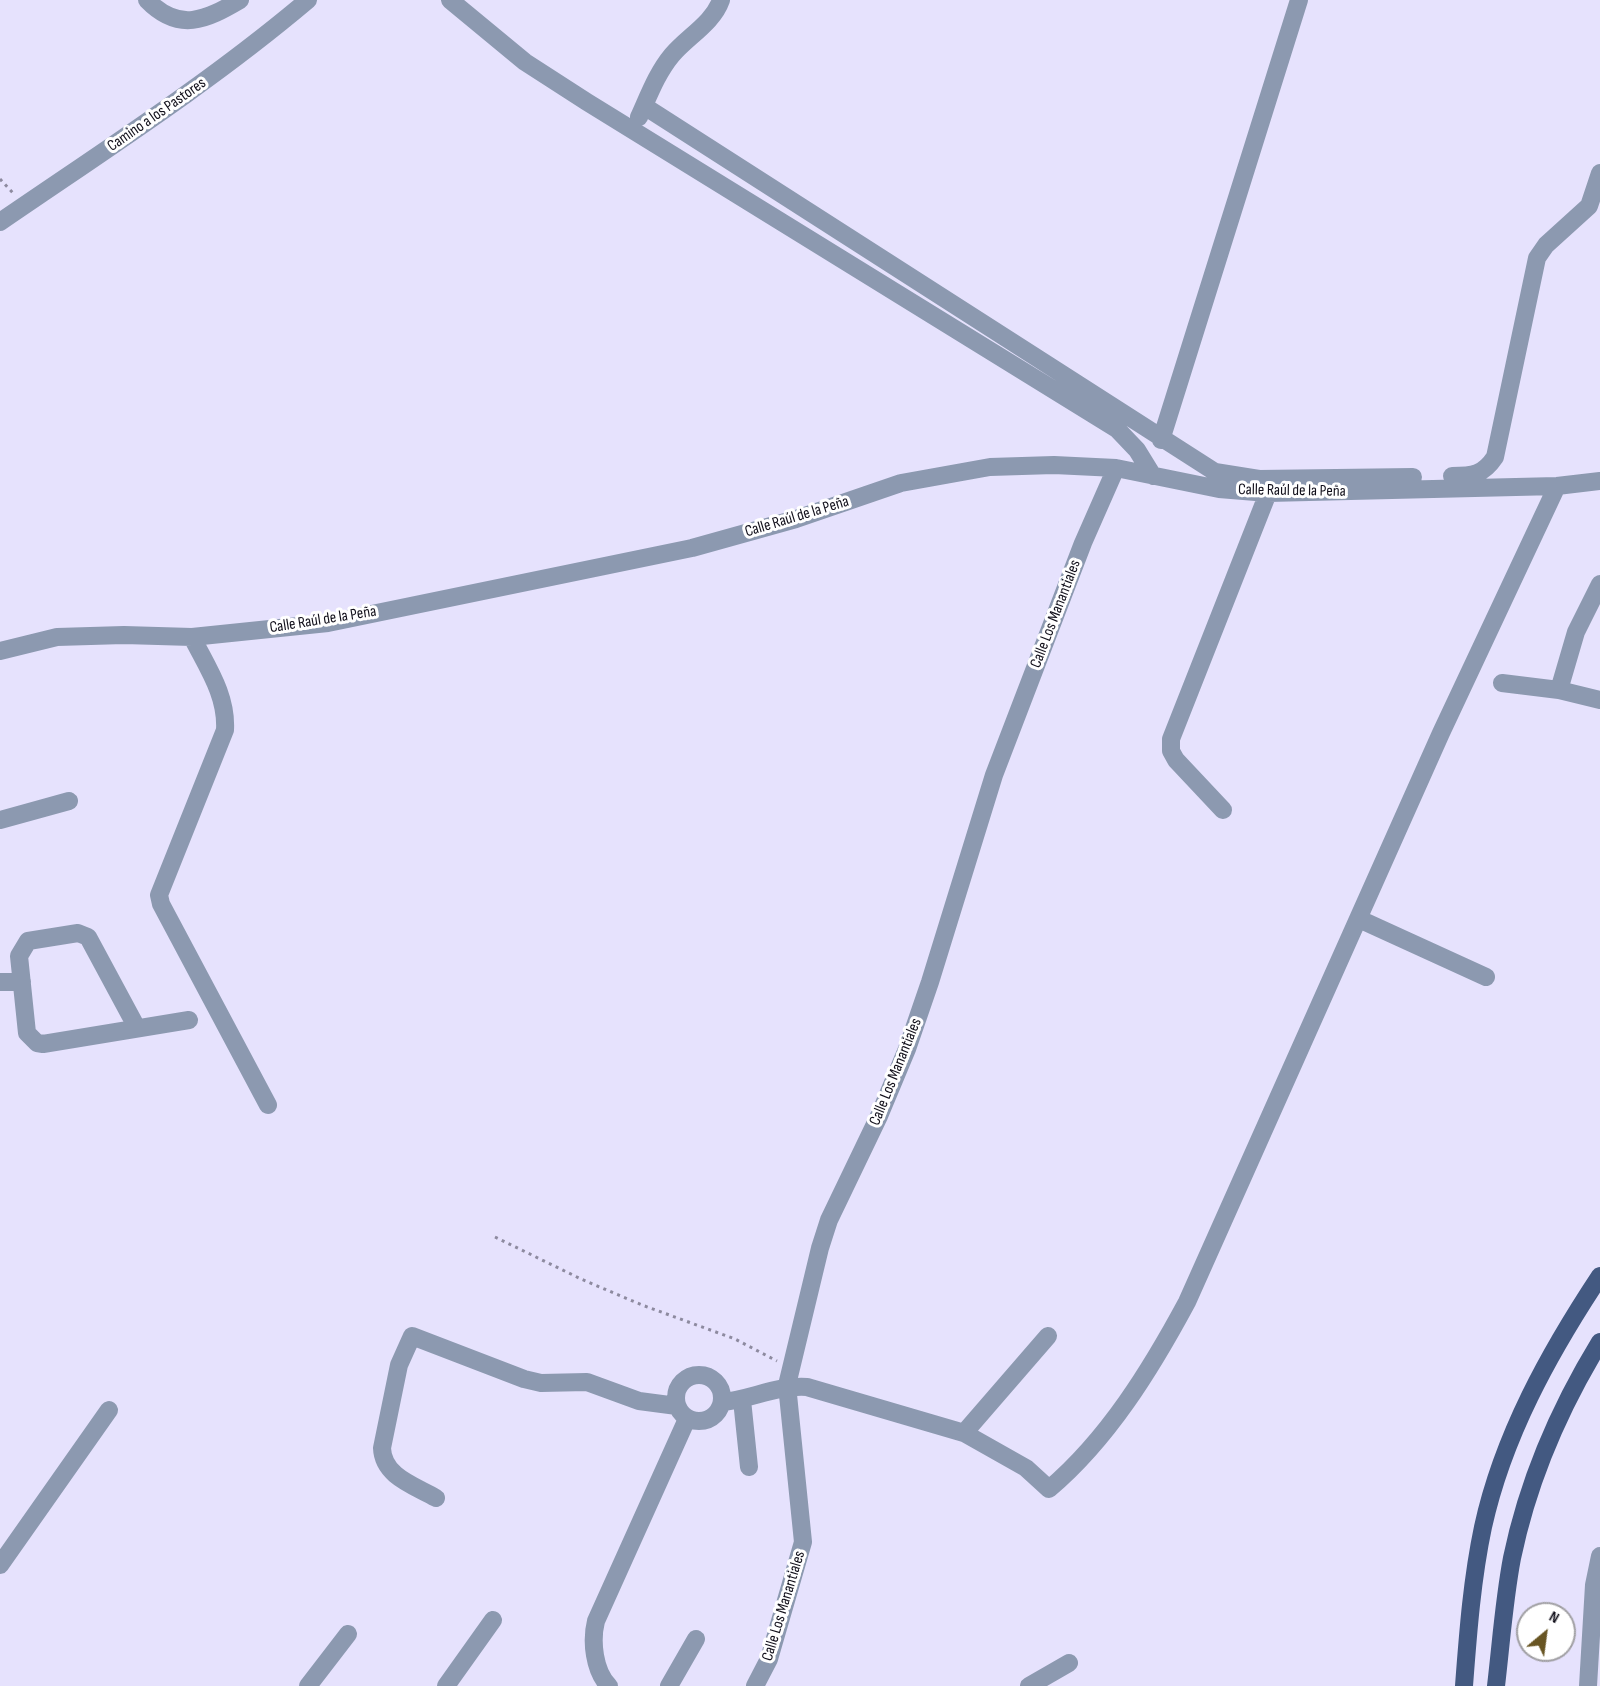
<!DOCTYPE html>
<html>
<head>
<meta charset="utf-8">
<style>
	body { margin:0 }
	#map { position:relative; width:1600px; height:1686px; overflow:hidden; background:#e6e2fd; font-family:"Sofia Sans Condensed",sans-serif }
	canvas { display:block }
	.north { position:absolute; left:1516px; top:1602px; width:60px; height:60px; box-sizing:border-box; background:#fff; border:2px solid #a09fa3; border-radius:50%; rotate:29deg; font-size:16px; font-weight:700; line-height:24px; text-align:center; color:#110f1a }
	.north::after { content:''; display:block; margin:auto; width:21px; height:27px; background:#685523; clip-path:polygon(50% 0,100% 100%,50% 72%,0 100%) }
</style>
</head>
<body>
<div id="map">
<canvas width="1600" height="1686"></canvas>
<div class="north">N</div>
</div>
<script>
const c = document.querySelector('canvas').getContext('2d');
c.lineJoin = 'round';
function trace(path, color, width, dash) { c.strokeStyle = color; c.lineWidth = width; c.lineCap = dash ? 'butt' : 'round'; c.setLineDash(dash || []); c.stroke(path); }
function label(font, color, halo, rows, align = 'center') {
  c.font = font + ' "Sofia Sans Condensed",sans-serif'; c.lineWidth = 6; c.setLineDash([]); c.textBaseline = 'middle'; c.strokeStyle = halo; c.fillStyle = color; for (const [text, x, y, turn = 0] of rows) {
    c.save(); c.translate(x, y); c.rotate((+turn || 0) * Math.PI / 180); c.textAlign = isNaN(turn) ? turn : align; if (halo) c.strokeText(text, 0, 0); c.fillText(text, 0, 0); c.restore();
  }
}
trace(new Path2D(`
	M0,179L13,193
	M495,1237L581,1279L642,1305L735,1339L777,1361`), '#8d8a9f', 3, [3, 4.5]);
trace(new Path2D(`
	M147,0C179,33 206,20 240,0
	M450,0L525,62L587,102L1117,429L1137,450L1153,476
	M644,106L1215,472L1259,479L1413,477
	M639,117C649,95 657,73 672,55C687,37 713,23 721,0
	M0,222C105,150 211,82 308,0
	M1161,440L1299,0
	M1452,476C1473,476 1483,475 1495,457L1537,258L1546,245L1589,206L1600,173
	M192,637C207,667 227,695 225,730L159,895L161,904L268,1105
	M0,651L57,637L124,635L192,637L328,623L692,548L796,519L901,483L990,467L1054,465L1116,468L1219,489L1268,493L1557,486L1600,481
	M1502,683L1559,690L1600,700
	M1559,690L1576,632L1600,584
	M1223,810L1176,760L1171,751V739L1268,493
	M0,820L69,801
	M1359,919L1486,977
	M0,982H22
	M137,1028L88,937L78,933L28,941L19,956L27,1033L37,1043L43,1044L189,1020
	M676 1398a23 23 0 1 1 46 0a23 23 0 1 1-46 0Z
	M742,1400L749,1467
	M723,1402C752,1399 777,1385 807,1387L964,1433L1026,1468L1049,1489C1108,1439 1151,1369 1187,1302L1441,733L1557,486
	M964,1433L1048,1336
	M436,1498C413,1485 383,1476 382,1448L399,1365L412,1336L524,1379L541,1383L587,1382L639,1401L677,1406
	M0,1565L109,1410
	M308,1686L348,1634
	M446,1686L493,1620
	M609,1686C594,1671 591,1641 596,1621L687,1419
	M669,1686L696,1639
	M755,1686L769,1659L803,1542L787,1385L820,1248L829,1220L879,1116L907,1049L930,982L994,775L1083,543L1116,468
	M1029,1686L1069,1663
	M1588,1686L1594,1585L1600,1556`), '#8c99b0', 18);
trace(new Path2D(`
	M1464,1686C1468,1633 1472,1579 1483,1527C1503,1436 1549,1353 1600,1276
	M1496,1686C1501,1644 1504,1600 1512,1558C1528,1481 1559,1409 1600,1342`), '#435981', 18);
label('16px', '#110f1a', '#fff', [
	["Camino a los Pastores",157,115,-35],
	["Calle Raúl de la Peña",1292,491,1],
	["Calle Raúl de la Peña",797,517,-17],
	["Calle Los Manantiales",1056,614,-69],
	["Calle Raúl de la Peña",323,620,-9],
	["Calle Los Manantiales",896,1072,-68],
	["Calle Los Manantiales",784,1606,-73]
]);
</script>
</body>
</html>
